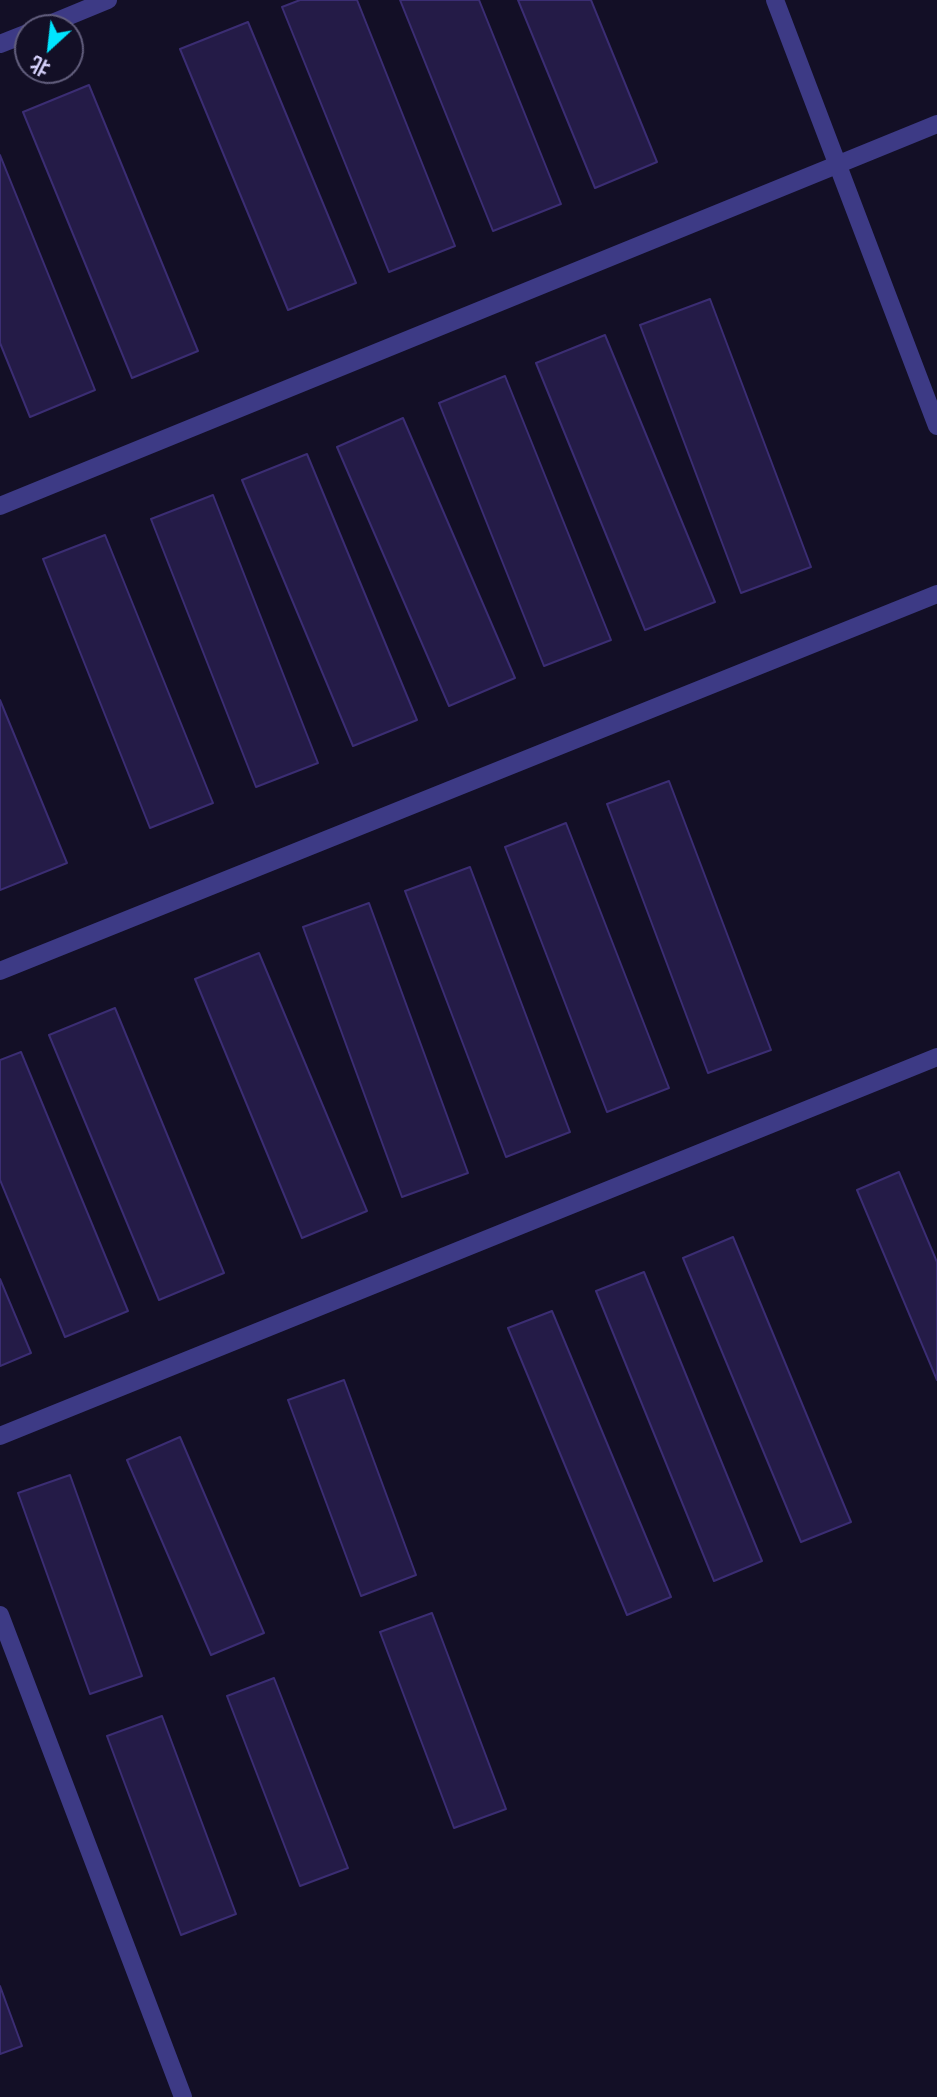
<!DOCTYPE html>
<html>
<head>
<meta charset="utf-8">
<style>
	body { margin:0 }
	#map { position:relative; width:937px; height:2097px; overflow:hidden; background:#130f26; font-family:"Space Grotesk","Noto Sans SC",sans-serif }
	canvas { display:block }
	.north { position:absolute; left:14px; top:14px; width:70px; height:70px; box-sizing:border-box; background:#130f26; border:2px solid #625e7d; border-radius:50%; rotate:207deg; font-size:19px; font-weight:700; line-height:28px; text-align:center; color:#d9d4ff }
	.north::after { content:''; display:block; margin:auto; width:24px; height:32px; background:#00e5ff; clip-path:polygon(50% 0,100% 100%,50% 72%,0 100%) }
</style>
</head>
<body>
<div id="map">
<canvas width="937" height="2097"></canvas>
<div class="north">北</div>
</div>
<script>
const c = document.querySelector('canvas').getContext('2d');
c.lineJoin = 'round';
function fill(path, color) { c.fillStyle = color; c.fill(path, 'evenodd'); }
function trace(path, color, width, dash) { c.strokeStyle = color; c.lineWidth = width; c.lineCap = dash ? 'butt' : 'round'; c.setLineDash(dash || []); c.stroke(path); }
const building = new Path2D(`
	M300,0H357L455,246L389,272L282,7Z
	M400,0H479L561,204L493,231Z
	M518,0H591L657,162L595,188Z
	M248,22L356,283L288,310L180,49Z
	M89,85L198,351L132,378L23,112Z
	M0,155L95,390L30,417L0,343Z
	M710,299L811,567L741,593L640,325Z
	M605,335L715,602L645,630L536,363Z
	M505,376L611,640L544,666L439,403Z
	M403,418L515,678L449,706L337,447Z
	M307,454L417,720L353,746L242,480Z
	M213,495L318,763L256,787L151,519Z
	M105,535L213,803L150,828L43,559Z
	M0,700L67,863L0,890Z
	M669,781L771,1050L708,1073L607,804Z
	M566,823L669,1088L607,1112L505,847Z
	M470,867L570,1132L506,1157L405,891Z
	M369,903L468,1173L402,1197L303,927Z
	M259,953L367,1211L302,1238L195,979Z
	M115,1008L224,1273L159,1300L49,1035Z
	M21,1052L128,1311L65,1337L0,1180V1060Z
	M899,1172L937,1262V1380L857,1190Z
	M733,1237L851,1522L801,1542L683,1258Z
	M644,1272L762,1561L714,1581L596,1291Z
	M0,1279L31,1353L0,1366Z
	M552,1311L671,1597L627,1615L508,1328Z
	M344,1380L416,1575L361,1596L288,1400Z
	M180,1437L264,1633L211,1655L127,1460Z
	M70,1475L142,1676L90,1694L18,1493Z
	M432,1613L506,1809L454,1828L380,1632Z
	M274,1678L348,1868L300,1886L227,1696Z
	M162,1716L236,1914L181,1935L107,1736Z
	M0,1986L22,2046L0,2054Z`);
fill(building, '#241b47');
trace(building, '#3b2d73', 2);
trace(new Path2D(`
	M775,0L937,426
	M40,28L108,0
	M0,44L28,33
	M0,506L937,124
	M0,971L937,594
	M0,1436L937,1057
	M0,1615L183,2097`), '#3d3a85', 18);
</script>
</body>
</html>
